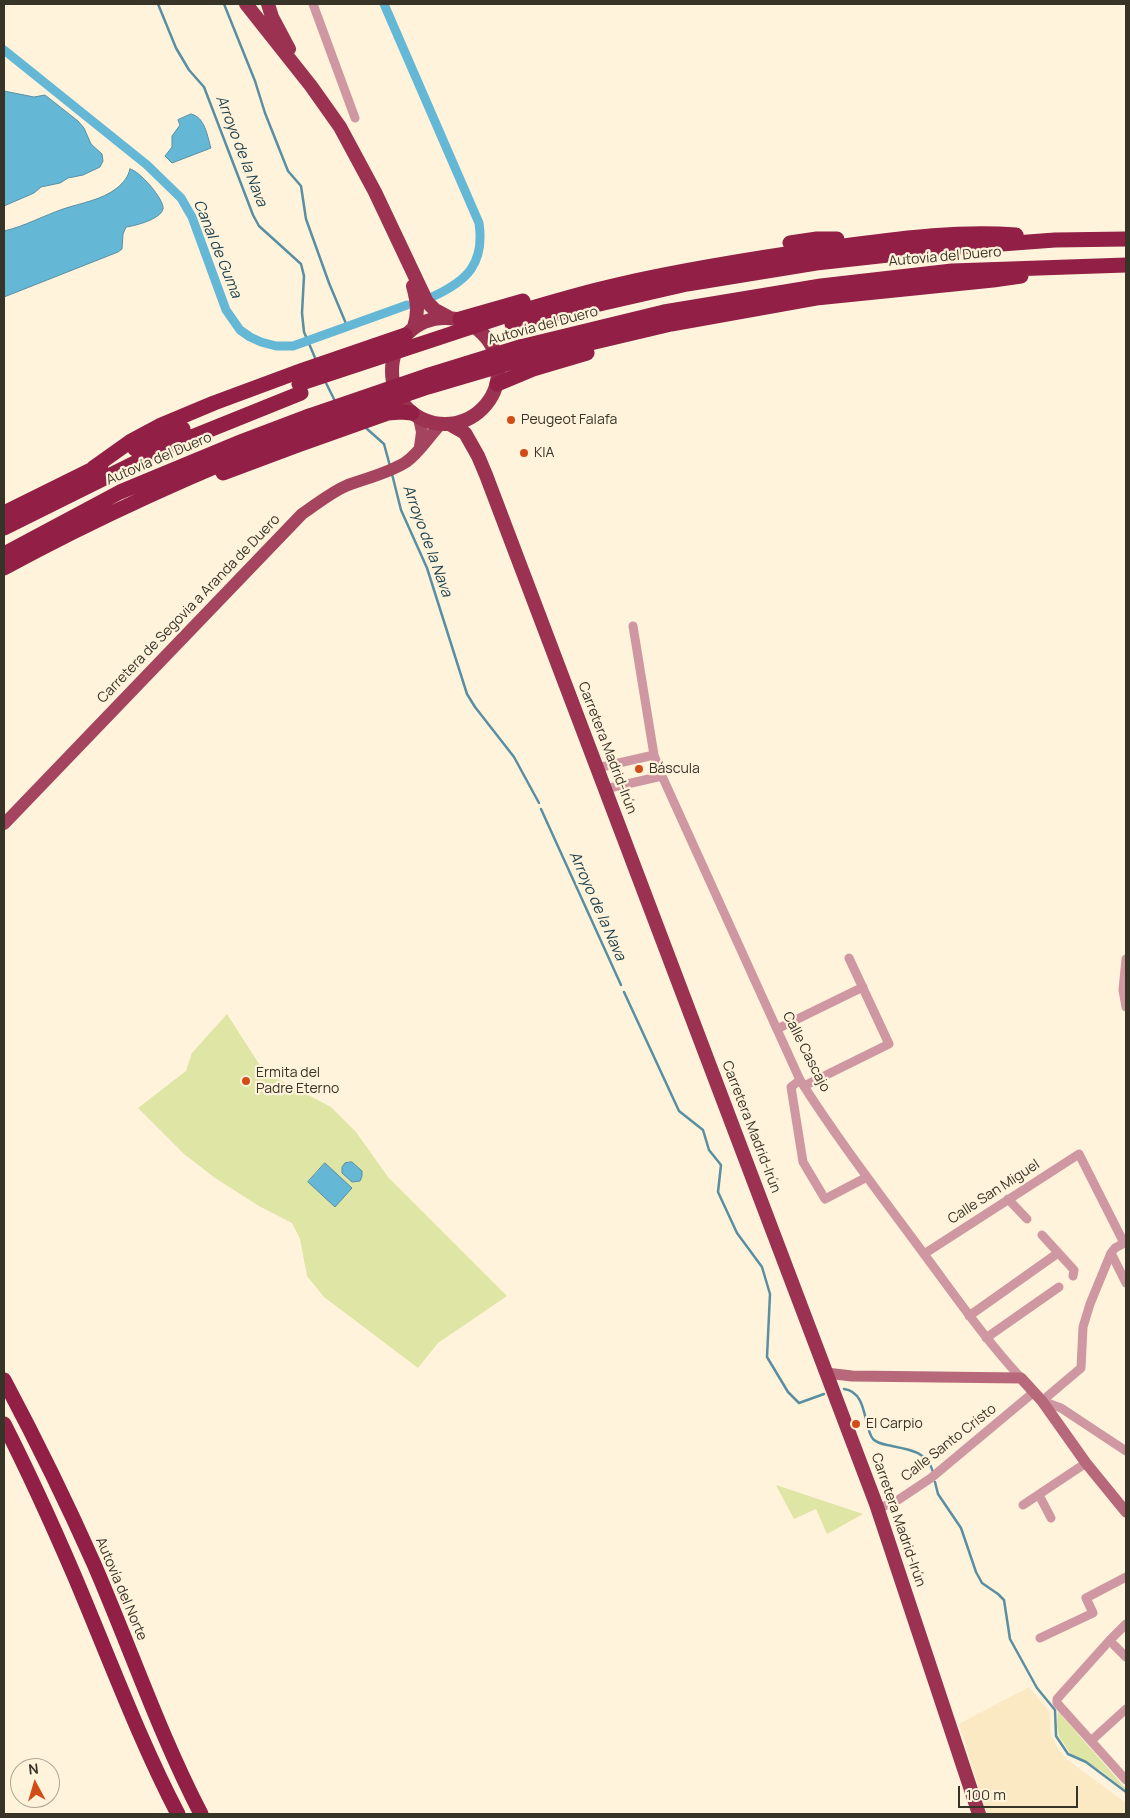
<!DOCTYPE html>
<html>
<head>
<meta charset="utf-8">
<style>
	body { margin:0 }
	#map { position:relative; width:1130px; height:1818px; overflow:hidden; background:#fff3db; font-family:Manrope,sans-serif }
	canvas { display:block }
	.frame { position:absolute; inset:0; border:5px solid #383327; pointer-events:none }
	.north { position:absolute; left:10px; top:1758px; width:50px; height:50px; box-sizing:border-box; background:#fff3db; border:1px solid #afa693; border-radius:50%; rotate:354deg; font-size:14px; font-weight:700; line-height:20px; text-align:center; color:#383327 }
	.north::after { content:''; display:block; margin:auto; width:18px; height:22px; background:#d24c17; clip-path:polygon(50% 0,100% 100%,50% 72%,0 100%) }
	.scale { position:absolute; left:958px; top:1786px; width:120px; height:22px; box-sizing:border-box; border:2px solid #383327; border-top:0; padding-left:6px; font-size:15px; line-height:18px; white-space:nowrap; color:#383327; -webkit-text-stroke:4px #fff3db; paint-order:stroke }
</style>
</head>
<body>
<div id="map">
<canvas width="1130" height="1818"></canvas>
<div class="frame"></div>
<div class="north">N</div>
<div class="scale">100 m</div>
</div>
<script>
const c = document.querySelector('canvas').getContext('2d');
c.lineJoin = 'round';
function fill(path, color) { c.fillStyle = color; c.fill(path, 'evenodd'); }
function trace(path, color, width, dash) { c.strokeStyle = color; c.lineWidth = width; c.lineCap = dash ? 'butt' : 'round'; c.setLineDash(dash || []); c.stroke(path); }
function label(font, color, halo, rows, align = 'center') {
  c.font = font + ' Manrope,sans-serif'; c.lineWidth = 4.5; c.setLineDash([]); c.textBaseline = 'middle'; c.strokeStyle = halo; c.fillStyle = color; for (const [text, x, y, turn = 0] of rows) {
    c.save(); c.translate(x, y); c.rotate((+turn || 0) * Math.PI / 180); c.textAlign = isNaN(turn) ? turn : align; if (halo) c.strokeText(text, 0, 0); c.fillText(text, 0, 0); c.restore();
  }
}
fill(new Path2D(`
	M1029,1687L1050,1712V1733L1060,1752L1066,1759L1126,1803V1814H987L959,1724Z`), '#fae9c2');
fill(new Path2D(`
	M227,1014L259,1064L274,1077L331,1107L356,1132L388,1177L507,1296L438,1343L418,1368L324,1297L307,1276L300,1239L292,1223L259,1206L215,1178L184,1154L138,1108L186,1071L192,1053Z
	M776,1485L863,1514L827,1534L816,1509L794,1519Z
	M1058,1711L1126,1789V1790L1100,1770L1070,1753L1059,1736L1057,1726Z`), '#dee5a5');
const water = new Path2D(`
	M4,91L34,97L45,95L78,121L84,128L91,144L102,154L103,161L100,167L83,175L68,178L60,183L41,187L34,193L4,206Z
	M191,114C205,117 207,135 211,148L172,163L165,156L172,147V136L180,125L178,120Z
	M130,169C139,170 165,200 163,209C161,219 135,226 126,227L123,234L122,249L118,252L4,297V231C25,226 43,216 63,209C81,203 102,200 117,188C124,182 128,177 130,169Z
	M352,1162L362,1171V1176L360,1181L352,1182L342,1173V1167L345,1163Z
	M325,1163L352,1188L335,1207L308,1182Z`);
fill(water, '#65b7d6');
trace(water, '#588fa2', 1);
trace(new Path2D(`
	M158,4L176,48L189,70L204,87L253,215L259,226L301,264L304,276L302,313L304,332L316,360
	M224,4L255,81L265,113L288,171L301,186L306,219L329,283L347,326
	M325,381L335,401
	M366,428L384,444L390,466
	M392,474L401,510L427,568L467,694L475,707L514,757L539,803
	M541,809L621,985
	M624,992L679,1111L703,1130L709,1150L721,1165L718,1192L737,1233L762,1267L770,1294L767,1357L788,1392L799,1403L824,1394
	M844,1389C868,1392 863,1427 873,1439C877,1443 882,1444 887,1445C906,1449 927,1450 933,1472
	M935,1482L938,1494L961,1528L976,1572L982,1583L998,1594L1004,1600L1010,1639L1037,1688L1055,1710L1056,1736L1068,1754L1086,1762L1126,1792`), '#588fa2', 2.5);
trace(new Path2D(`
	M384,4L479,223C485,264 467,281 432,297
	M4,50L147,165L181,198L192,217L226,310L240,330L250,337L261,342L276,346H293L407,305`), '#65b7d6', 9);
trace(new Path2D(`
	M313,4L355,118
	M633,626L654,755
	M597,768L654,755L662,776
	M605,789L662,776L800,1080C838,1140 882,1197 924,1254C956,1297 985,1339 1021,1378
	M1126,959L1123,990L1126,1007
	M777,1029L863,987
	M800,1080L791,1087L803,1162L825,1199L867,1177
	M804,1086L889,1044L849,958
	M1008,1199L1027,1219
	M1042,1235L1074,1270L1073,1276
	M1111,1253L1126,1283
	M924,1254L1079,1154L1124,1243
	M969,1316L1058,1253
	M986,1338L1059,1287
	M1042,1401L1081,1368L1083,1327L1090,1304L1111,1253L1115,1248L1126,1242
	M1042,1401L1061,1408L1126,1451
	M1039,1495L1051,1518
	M1023,1505L1086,1463
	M878,1509L898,1500L931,1478L1034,1392
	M1126,1624L1110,1640L1057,1699V1703L1126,1780
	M1040,1638L1093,1613L1086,1598L1126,1577
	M1114,1645L1126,1657
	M1092,1740L1126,1709`), '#ce97a1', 9);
trace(new Path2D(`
	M826,1373L852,1376L1021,1378L1042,1401L1086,1463L1126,1512`), '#b7687a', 11);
trace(new Path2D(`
	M419,418L422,432L420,447
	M4,824L302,514C317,504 331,492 348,485C367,478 389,473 406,462C420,452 429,436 441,424`), '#a4445e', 12);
trace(new Path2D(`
	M246,4L311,86L340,127L375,192L427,302L435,310L448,317
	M268,4L272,17L289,49
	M413,286C417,301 419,312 414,327
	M392 371a53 53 0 1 1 106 0a53 53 0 1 1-106 0Z
	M449,424L465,433L478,456L486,475L876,1504L979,1814`), '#9b3252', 14);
trace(new Path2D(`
	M790,243L817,239H837
	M511,314C546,304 581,293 617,285C687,269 757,258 827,248C890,240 953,230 1016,235
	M460,319L523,301
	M512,324L687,284L816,263L961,247L1055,240L1126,239
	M520,347L664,312L821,286L952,271L1126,265
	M523,359L671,324L816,298L993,280L1021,276
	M497,384L533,369L587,353
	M135,449L183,429
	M93,468L131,441L159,426L214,403L303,370L405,335
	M223,473L298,445L388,413L401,412L412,413
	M4,513L101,465
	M4,528L167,447L301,393
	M4,554L120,492L243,441L309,416
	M4,568C103,514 207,468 312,427
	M4,1380C36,1440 66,1501 94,1564C130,1647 159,1733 201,1814
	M4,1424C29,1473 52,1524 74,1575C108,1655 138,1737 178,1814`), '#921f46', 15);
trace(new Path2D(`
	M299,384L511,314
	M309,416L426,376L520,347
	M312,427L428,387L523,359`), '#921f46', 15);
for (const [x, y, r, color] of [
	[511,420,5,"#d24c17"],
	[524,453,5,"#d24c17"],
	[639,769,5,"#d24c17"],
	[246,1081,5,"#d24c17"],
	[856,1424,5,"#d24c17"]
]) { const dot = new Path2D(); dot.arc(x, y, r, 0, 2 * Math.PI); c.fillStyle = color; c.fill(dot); trace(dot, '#fff3db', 2); }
label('14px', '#383327', '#fff3db', [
	["Autovía del Duero",945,257,-5],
	["Autovía del Duero",543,326,-15],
	["Autovía del Duero",159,459,-23],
	["Carretera de Segovia a Aranda de Duero",189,609,-46],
	["Carretera Madrid-Irún",607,748,69],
	["Calle Cascajo",806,1052,63],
	["Carretera Madrid-Irún",751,1127,69],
	["Calle San Miguel",994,1192,-33],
	["Calle Santo Cristo",949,1443,-38],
	["Carretera Madrid-Irún",898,1520,71],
	["Autovía del Norte",121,1589,67]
]);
label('14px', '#383327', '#fff3db', [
	["Peugeot Falafa",521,420],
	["KIA",534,453],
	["Báscula",649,769],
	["Ermita del",256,1073],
	["Padre Eterno",256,1089],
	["El Carpio",866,1424]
], 'left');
label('italic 15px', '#1d4250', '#fff3db', [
	["Arroyo de la Nava",241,151,69],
	["Canal de Guma",217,249,68],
	["Arroyo de la Nava",427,541,70],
	["Arroyo de la Nava",597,906,66]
]);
</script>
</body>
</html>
